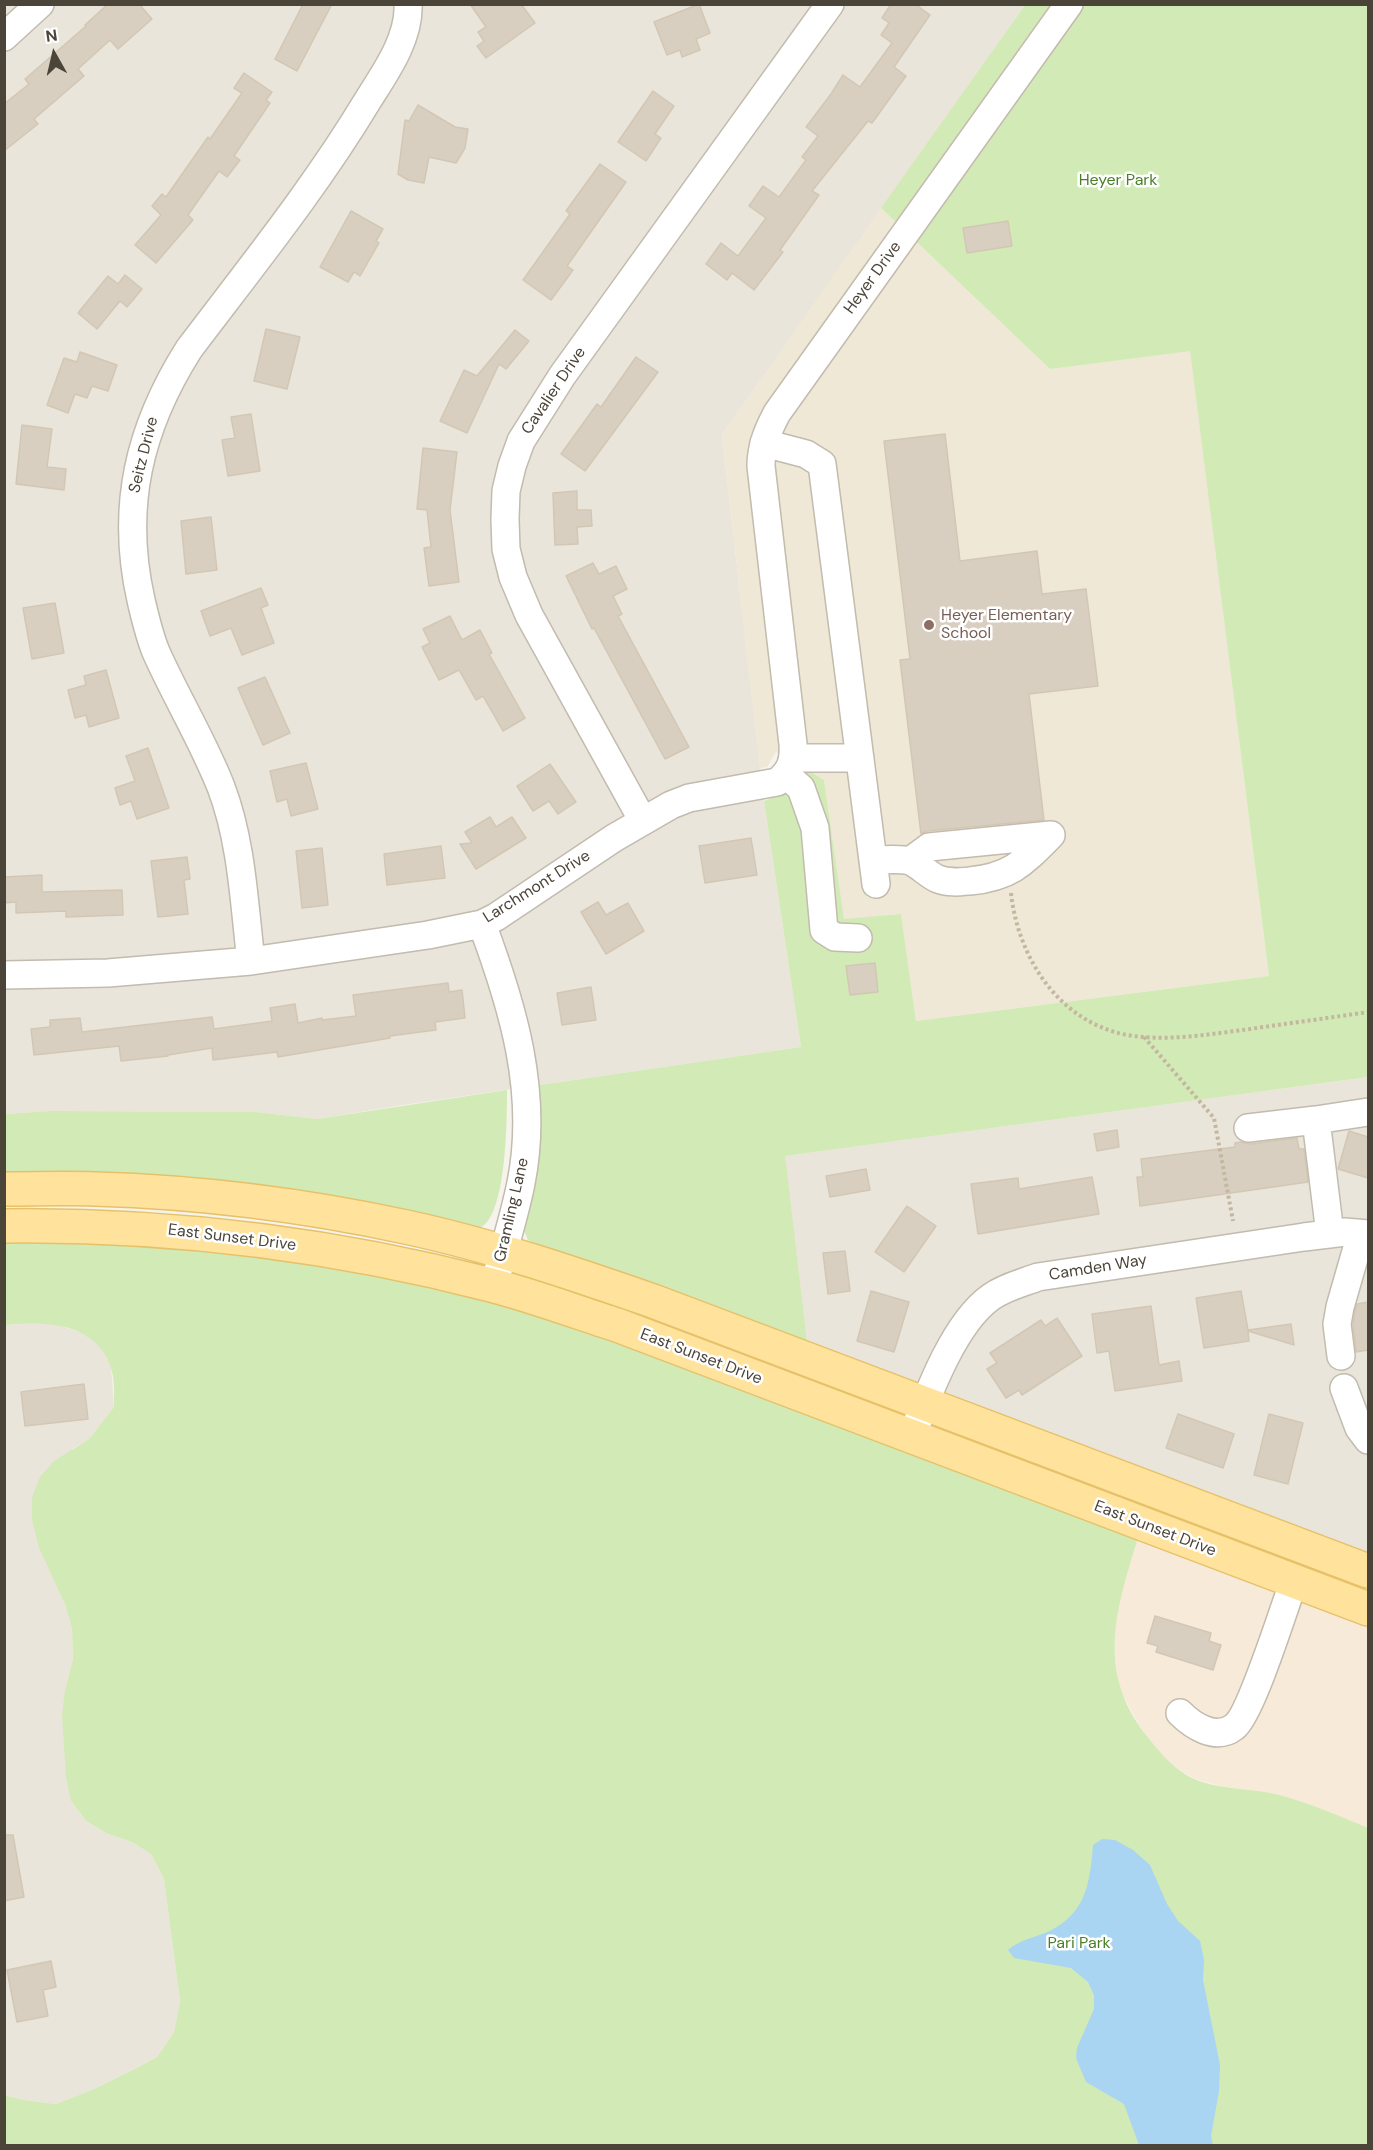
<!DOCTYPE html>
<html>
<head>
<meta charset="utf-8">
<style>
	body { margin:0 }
	#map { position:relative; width:1373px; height:2150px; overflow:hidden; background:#f6f3ec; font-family:"DM Sans",sans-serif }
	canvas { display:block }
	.frame { position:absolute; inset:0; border:6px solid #4b4439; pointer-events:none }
	.north { position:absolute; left:24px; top:24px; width:60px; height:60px; -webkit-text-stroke:4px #fff; paint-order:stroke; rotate:352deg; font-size:16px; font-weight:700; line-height:24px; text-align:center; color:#4b4439 }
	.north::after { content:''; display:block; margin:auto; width:21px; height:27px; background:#4b4439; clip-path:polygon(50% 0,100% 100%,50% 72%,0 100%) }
</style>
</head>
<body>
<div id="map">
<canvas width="1373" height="2150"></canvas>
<div class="frame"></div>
<div class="north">N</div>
</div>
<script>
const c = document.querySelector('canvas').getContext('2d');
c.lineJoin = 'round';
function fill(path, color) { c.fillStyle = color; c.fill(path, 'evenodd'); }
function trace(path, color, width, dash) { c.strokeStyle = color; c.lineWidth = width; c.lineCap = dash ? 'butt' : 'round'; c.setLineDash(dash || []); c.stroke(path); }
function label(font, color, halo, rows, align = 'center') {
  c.font = font + ' "DM Sans",sans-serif'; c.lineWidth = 5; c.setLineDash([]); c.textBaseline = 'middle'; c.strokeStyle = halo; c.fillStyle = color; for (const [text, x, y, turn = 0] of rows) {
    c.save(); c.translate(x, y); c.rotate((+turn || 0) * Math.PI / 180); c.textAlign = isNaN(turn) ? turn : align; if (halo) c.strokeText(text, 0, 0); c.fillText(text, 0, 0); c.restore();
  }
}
fill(new Path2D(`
	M5,5H1025L722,435L764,801L801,1047L403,1105L317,1119L256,1112L50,1111L5,1114Z
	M1368,1077V1554L807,1341L784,1156Z
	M21,1324H54L86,1334L101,1347L111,1366L114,1407L89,1439L72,1449L54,1578L65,1604L72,1629L73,1659L65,1690L71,1801L86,1821L108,1834L132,1842L151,1854L164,1879L180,2001L174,2032L157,2057L94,2089L56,2104L24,2100L5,2095L4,1325Z`), '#eae5da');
fill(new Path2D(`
	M1138,1538L1368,1625V1828L1280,1796L1220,1786L1195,1779L1170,1764L1143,1732L1119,1688L1114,1650L1115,1622L1122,1588Z`), '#f7ead8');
fill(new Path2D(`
	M881,208L1050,369L1190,350L1269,976L916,1021L901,914L844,920L824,780L776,752L767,767L760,768L722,435Z`), '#efe8d6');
fill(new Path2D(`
	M1025,5H1368V1077L785,1156L807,1341L660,1286L538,1245L528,1240L524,1230L539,1157L540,1085L801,1047L764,801C782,794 797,788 806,769L824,780L844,919L901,914L916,1021L1269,976L1190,351L1050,369L881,208Z
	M507,1090C507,1116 507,1219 479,1228L5,1173V1114L50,1111L256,1112L317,1119Z
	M5,1240H72L260,1255L392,1277L535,1315L641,1351L1138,1538C1115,1612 1095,1674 1150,1740C1163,1756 1175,1770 1194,1779C1220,1790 1251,1788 1279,1795C1309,1803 1340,1816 1368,1828V2145L5,2146L4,2095L24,2100L56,2104L94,2089L136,2068L157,2057L174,2032L180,2001L164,1879L151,1854L132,1842L108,1834L86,1821L71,1801L66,1777L62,1715L65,1690L73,1659L72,1629L65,1604L39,1548L32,1520V1497L40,1477L54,1461L89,1439L114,1407C114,1394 115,1378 110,1365C93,1321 44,1322 5,1325Z`), '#d2eab5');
fill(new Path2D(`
	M1102,1839L1115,1840L1133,1850L1150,1865L1167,1904L1178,1921L1200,1941L1204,1960L1203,1980L1220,2065L1219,2091L1211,2136L1213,2145H1139L1124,2104L1086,2082L1076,2058L1077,2048L1094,2009V1995L1088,1982L1071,1968L1014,1958L1008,1950C1018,1941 1032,1938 1045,1933C1085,1916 1090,1885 1093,1845Z`), '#a9d4f2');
const building = new Path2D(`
	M108,4H139L152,19L118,49L110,40L78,69L84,76L34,119L38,124L4,151V104L29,84L25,79L86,26L85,25Z
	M303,4H332L297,71L275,59Z
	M470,4H521L535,23L486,58L477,46L484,41L478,32L486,27Z
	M699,4L710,33L696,39L700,50L682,57L680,50L667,55L654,22Z
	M891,4H915L930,15L894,67L906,76L872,123L868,121L812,191L819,195L780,250L783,252L754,290L732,273L727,280L706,264L721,243L738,256L766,218L749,206L763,186L779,197L806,160L802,157L818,136L806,127L831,94L843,75L860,87L892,43L881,35L889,23L882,18Z
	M244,73L272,92L266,100L270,103L234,156L240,160L227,177L219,171L188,215L193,220L156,263L135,245L161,215L152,206L162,194L166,197L208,137L210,139L242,93L234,88Z
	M653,91L674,106L655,134L661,138L646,161L618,142Z
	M418,105L455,127L468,129L465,148L456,163L429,157L424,183L408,180L398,174L405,120L409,121Z
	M600,164L626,182L567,266L573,270L551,300L523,280L570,214L566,211Z
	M351,211L383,229L376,241L379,243L360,276L354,272L348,282L320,267Z
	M1008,221L1012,246L967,253L963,228Z
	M125,275L142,289L127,307L120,301L97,329L78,313L108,276L118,284Z
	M266,329L300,337L287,389L254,381Z
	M515,330L529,341L506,369L499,364L467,433L440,421L464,370L477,376Z
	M80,352L117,365L108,391L92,386L87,398L75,394L68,413L47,405L64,358L77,362Z
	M636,357L658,372L585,471L561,454L597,404L601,407Z
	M251,414L260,471L228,476L222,440L235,438L231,417Z
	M22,425L52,429L47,467L66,469L64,490L16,484Z
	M945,434L960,561L1037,551L1042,594L1086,589L1098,686L1029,694L1044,820L927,831L921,834L900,660L910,659L884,441Z
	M423,448L457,452L450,510L459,582L429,586L424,548L431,547L427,510L417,509Z
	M577,491V510H591L592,526L577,527L578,544L555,545L553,493Z
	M211,517L217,570L186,574L181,521Z
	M593,563L599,574L616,566L627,589L613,596L622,614L618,616L689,747L665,759L594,628L592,629L566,576Z
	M261,588L268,605L261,608L274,643L242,655L231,628L210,636L201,611Z
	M55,603L64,653L32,659L23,608Z
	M450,616L462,640L480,630L492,653L489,654L525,718L503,731L483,696L476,700L459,670L439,680L422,647L430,643L423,629Z
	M106,670L119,718L89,727L86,715L75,718L68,690L86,685L84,676Z
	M265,677L290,733L263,745L238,688Z
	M148,748L169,808L137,819L131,801L120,805L115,788L135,781L126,756Z
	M306,763L318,809L291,816L287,799L277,802L270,771Z
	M550,764L576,802L558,814L549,801L533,811L517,786Z
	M490,817L496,827L512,817L526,838L476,869L460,844L472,843L465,832Z
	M751,838L757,875L705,883L699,846Z
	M441,846L445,878L387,885L384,854Z
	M322,848L328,905L302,908L296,851Z
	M187,857L190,879L184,880L188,914L158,917L151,861Z
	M42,875V892L122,890L123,915L66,917V911L16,913V902L4,903V877Z
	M598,902L606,915L628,903L644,931L606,954L581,912Z
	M875,963L878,992L850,995L846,966Z
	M448,983L449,992L462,990L465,1018L435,1022L436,1030L390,1036V1038L278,1057L277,1052L213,1060L212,1048L168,1055V1056L121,1061L119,1046L34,1055L31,1029L50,1027V1020L80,1018L82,1032L212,1017L214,1029L272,1021L270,1008L295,1004L298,1023L322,1018V1020L356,1016L353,995Z
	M591,987L596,1020L562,1025L557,993Z
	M1117,1130L1119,1147L1097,1151L1094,1134Z
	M1349,1131L1368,1137V1178L1338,1169Z
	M1297,1138L1299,1149H1304L1308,1182L1140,1206L1137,1177H1143L1141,1159L1235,1147V1143L1241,1142L1250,1144Z
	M866,1169L870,1190L830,1197L826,1176Z
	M1092,1177L1099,1214L978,1234L971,1184L1018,1178L1019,1189Z
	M907,1206L936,1226L904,1272L875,1252Z
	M845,1251L850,1291L828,1294L823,1253Z
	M871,1291L909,1302L894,1352L857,1341Z
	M1241,1291L1248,1330L1291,1324L1294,1345L1248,1331L1249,1341L1204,1348L1196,1298Z
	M1368,1302V1350L1356,1352L1353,1324L1355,1311L1357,1304Z
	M1151,1306L1159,1365L1179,1361L1182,1381L1115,1391L1109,1351L1097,1353L1092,1314Z
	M1057,1318L1082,1356L1022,1395L1019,1390L1006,1398L987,1369L997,1363L990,1353L1041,1320L1045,1326Z
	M84,1384L88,1419L25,1426L21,1392Z
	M1178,1414L1234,1434L1223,1468L1166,1448Z
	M1269,1414L1303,1423L1288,1484L1254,1475Z
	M1155,1616L1211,1633L1209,1641L1221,1645L1213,1670L1156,1652L1158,1646L1147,1643Z
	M4,1835H13L24,1897L4,1901Z
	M51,1961L56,1987L43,1990L48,2016L17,2022L7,1970Z`);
fill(building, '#d8cfc1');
trace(building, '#d3c7b4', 1.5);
const minor = new Path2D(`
	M4,37L40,4
	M764,443L806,454L822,464L876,884
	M794,758H860
	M786,775L801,788L815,828L824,930L835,937L858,938
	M643,821L529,615L513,577L506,549L505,519L506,491L512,466L521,441L562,376L830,4
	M873,860C884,860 900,858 910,861C920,865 928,875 938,879C948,883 958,882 970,881C1011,877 1023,863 1051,835
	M910,861L929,847L1051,835
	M482,924C513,1007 539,1093 521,1183C514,1218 503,1252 494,1285
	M251,961C244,903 242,842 221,787C203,741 176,697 156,652C149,635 145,617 141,600C120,507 139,428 189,349C251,267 315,188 368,100C385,73 410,38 408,4
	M4,975L108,973L251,961L428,935L482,924L496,917L614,838L671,805L689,798L777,782C791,771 794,761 793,744L761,466C761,446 768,430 777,413L1069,4
	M1316,1120L1368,1112
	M1248,1128L1316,1120L1330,1234
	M1341,1356L1337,1324L1340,1307L1361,1234
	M1344,1388L1359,1428L1368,1440
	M912,1436C928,1394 954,1323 991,1297C1005,1287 1022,1283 1038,1277L1304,1237L1345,1232L1368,1234
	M1180,1713C1193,1726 1216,1741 1234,1727C1251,1715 1284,1607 1294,1581`);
const major = new Path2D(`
	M4,1189C35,1189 65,1188 95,1189C199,1192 304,1205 406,1227C490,1245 572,1273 653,1301L1368,1571
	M4,1226C169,1224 332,1244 491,1285C534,1296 576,1312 617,1325L1368,1609`);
trace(minor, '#c2bbae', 30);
trace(major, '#e6c16a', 36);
trace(new Path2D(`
	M1011,893C1018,958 1059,1022 1127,1035C1168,1042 1210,1034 1250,1029C1290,1023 1329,1018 1368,1012
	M1144,1037L1214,1118L1233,1221`), '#c4b79f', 4, [3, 3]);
trace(minor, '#fff', 27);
trace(major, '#ffe39c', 33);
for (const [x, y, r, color] of [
	[929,625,6,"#8d6e63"]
]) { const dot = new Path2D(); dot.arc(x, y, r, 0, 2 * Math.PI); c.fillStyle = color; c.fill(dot); trace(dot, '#fff', 2); }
label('16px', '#4a7f2a', '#fff', [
	["Heyer Park",1118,181],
	["Pari Park",1079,1944]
]);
label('16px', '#4b4439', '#fff', [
	["Heyer Drive",873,278,-54],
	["Cavalier Drive",554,391,-56],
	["Seitz Drive",144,455,-76],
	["Larchmont Drive",537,887,-32],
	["Gramling Lane",512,1210,-77],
	["East Sunset Drive",232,1238,7],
	["Camden Way",1098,1268,-9],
	["East Sunset Drive",701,1357,21],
	["East Sunset Drive",1155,1529,21]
]);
label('16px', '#785e54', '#fff', [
	["Heyer Elementary",941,616],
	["School",941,634]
], 'left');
</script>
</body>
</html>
